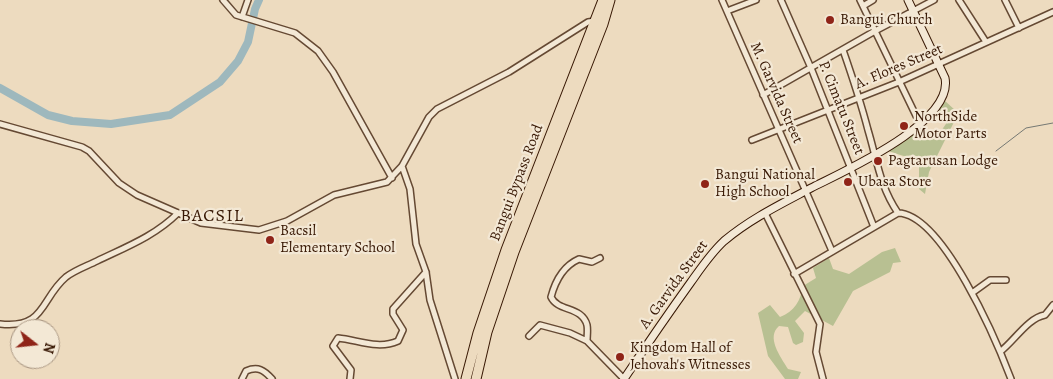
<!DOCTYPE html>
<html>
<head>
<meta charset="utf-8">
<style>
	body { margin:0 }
	#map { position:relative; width:1053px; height:379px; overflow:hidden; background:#eddbbf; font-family:Alegreya,serif }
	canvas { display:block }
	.north { position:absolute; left:10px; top:319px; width:50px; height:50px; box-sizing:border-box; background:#f3e8d5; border:1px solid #a89581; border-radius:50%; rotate:106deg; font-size:14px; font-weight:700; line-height:20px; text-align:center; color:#381804 }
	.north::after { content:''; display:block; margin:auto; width:18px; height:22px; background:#8f2418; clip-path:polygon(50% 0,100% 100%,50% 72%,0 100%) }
</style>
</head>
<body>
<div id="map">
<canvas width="1053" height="379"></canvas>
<div class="north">N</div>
</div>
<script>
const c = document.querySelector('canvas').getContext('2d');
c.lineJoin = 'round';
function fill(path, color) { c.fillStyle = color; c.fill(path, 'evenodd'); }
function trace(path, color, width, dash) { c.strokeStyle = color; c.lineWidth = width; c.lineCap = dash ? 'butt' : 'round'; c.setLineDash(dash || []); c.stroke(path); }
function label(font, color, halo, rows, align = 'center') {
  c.font = font + ' Alegreya,serif'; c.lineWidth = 4.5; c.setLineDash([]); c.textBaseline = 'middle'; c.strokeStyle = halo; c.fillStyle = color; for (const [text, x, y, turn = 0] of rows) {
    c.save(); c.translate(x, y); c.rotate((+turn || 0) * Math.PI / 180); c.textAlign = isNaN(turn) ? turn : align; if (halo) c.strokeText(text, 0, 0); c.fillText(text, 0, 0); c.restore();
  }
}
fill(new Path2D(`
	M944,100L956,111L957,116L929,172L925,194L919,189V161L885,150L913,132L917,138L931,131L935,135L941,131L948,121L938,109Z
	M895,248L901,262L893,263L890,272L853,291L833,326L805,311L795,321L804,333L803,342L796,345L793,343L788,327L779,326C766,337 780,356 788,369L801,372L798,379H785L768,356L758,313L770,305L780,317C794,312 801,300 803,286L816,278L813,268L829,258L833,269L849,274L882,252Z`), '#b8c092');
trace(new Path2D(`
	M996,151L1026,128L1053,123`), '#757873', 1);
trace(new Path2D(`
	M0,88L48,115L72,121L111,124L170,115L220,82L238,61L248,42L255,9L259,0`), '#9eb8bd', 8);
const street = new Path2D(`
	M223,0L236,15L295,33L318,51L333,72L392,178
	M722,0L832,251
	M781,0L811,68L874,227
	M860,0L920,124
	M959,0L986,42
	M1005,0L1019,28
	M863,6L873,0
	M727,11L756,0
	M242,17L248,0
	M843,50C852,76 861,103 868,130C877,160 880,187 898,213
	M763,95L875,31L934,0
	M0,124L82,147L89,151L119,183L137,195L201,223L259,230L287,221L334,195L387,182L402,166L429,117L437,109L509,72L588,22L595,21
	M752,140L899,82L1053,12
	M402,166L410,189L416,244L426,272L430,300L455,379
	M765,213L820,324L816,352L823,379
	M600,258L592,262L579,259C563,266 555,282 551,297C558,312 582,306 587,325C588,330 587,336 587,341L624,379
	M794,274L898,213C943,214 997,342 1011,379
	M972,293L990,280H1006
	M0,324C46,329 40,299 66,277C75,270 87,266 97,261C126,247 155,236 178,213
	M529,336L540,325L570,333L587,341
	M1001,351C1015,340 1028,318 1045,315L1053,305
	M242,379L246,371C258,366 264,370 272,379
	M350,379L351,370L333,346L338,338C358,340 378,350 398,341L403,330L393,314V309L426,272`);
const secondary = new Path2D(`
	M624,379C646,346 668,314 691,282C701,268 711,253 724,241C750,219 781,204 811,188C844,171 954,123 945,78L908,0`);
const highway = new Path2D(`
	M466,379L478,333L506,250L603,0
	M476,379L487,332L514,252L603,24L610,0`);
trace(street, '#654933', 8);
trace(secondary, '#381804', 9);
trace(highway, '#381804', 11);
trace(street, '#f3e8d5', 5);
trace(secondary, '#f3e8d5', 7);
trace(highway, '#eddbbf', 9);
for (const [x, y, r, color] of [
	[830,20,5,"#8f2418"],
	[904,126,5,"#8f2418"],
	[878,161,5,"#8f2418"],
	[848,182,5,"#8f2418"],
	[705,184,5,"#8f2418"],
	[270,240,5,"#8f2418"],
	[620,357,5,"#8f2418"]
]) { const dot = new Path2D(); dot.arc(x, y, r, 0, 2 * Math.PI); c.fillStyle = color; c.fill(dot); trace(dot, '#f3e8d5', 2); }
label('15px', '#381804', '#f3e8d5', [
	["Bangui Church",840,20],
	["NorthSide",914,117],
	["Motor Parts",914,134],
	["Pagtarusan Lodge",888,161],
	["Bangui National",715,175],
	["High School",715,192],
	["Ubasa Store",858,182],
	["Bacsil",280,231],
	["Elementary School",280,248],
	["Kingdom Hall of",630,348],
	["Jehovah's Witnesses",630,365]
], 'left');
label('15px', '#381804', '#f3e8d5', [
	["A. Flores Street",899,67,-23],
	["M. Garvida Street",776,93,66],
	["P. Cimatu Street",841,108,68],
	["Bangui Bypass Road",517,183,-69],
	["A. Garvida Street",674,285,-54]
]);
c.letterSpacing = '1px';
label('18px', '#381804', '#f3e8d5', [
	["BACSIL",212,217]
]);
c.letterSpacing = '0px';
</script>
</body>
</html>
